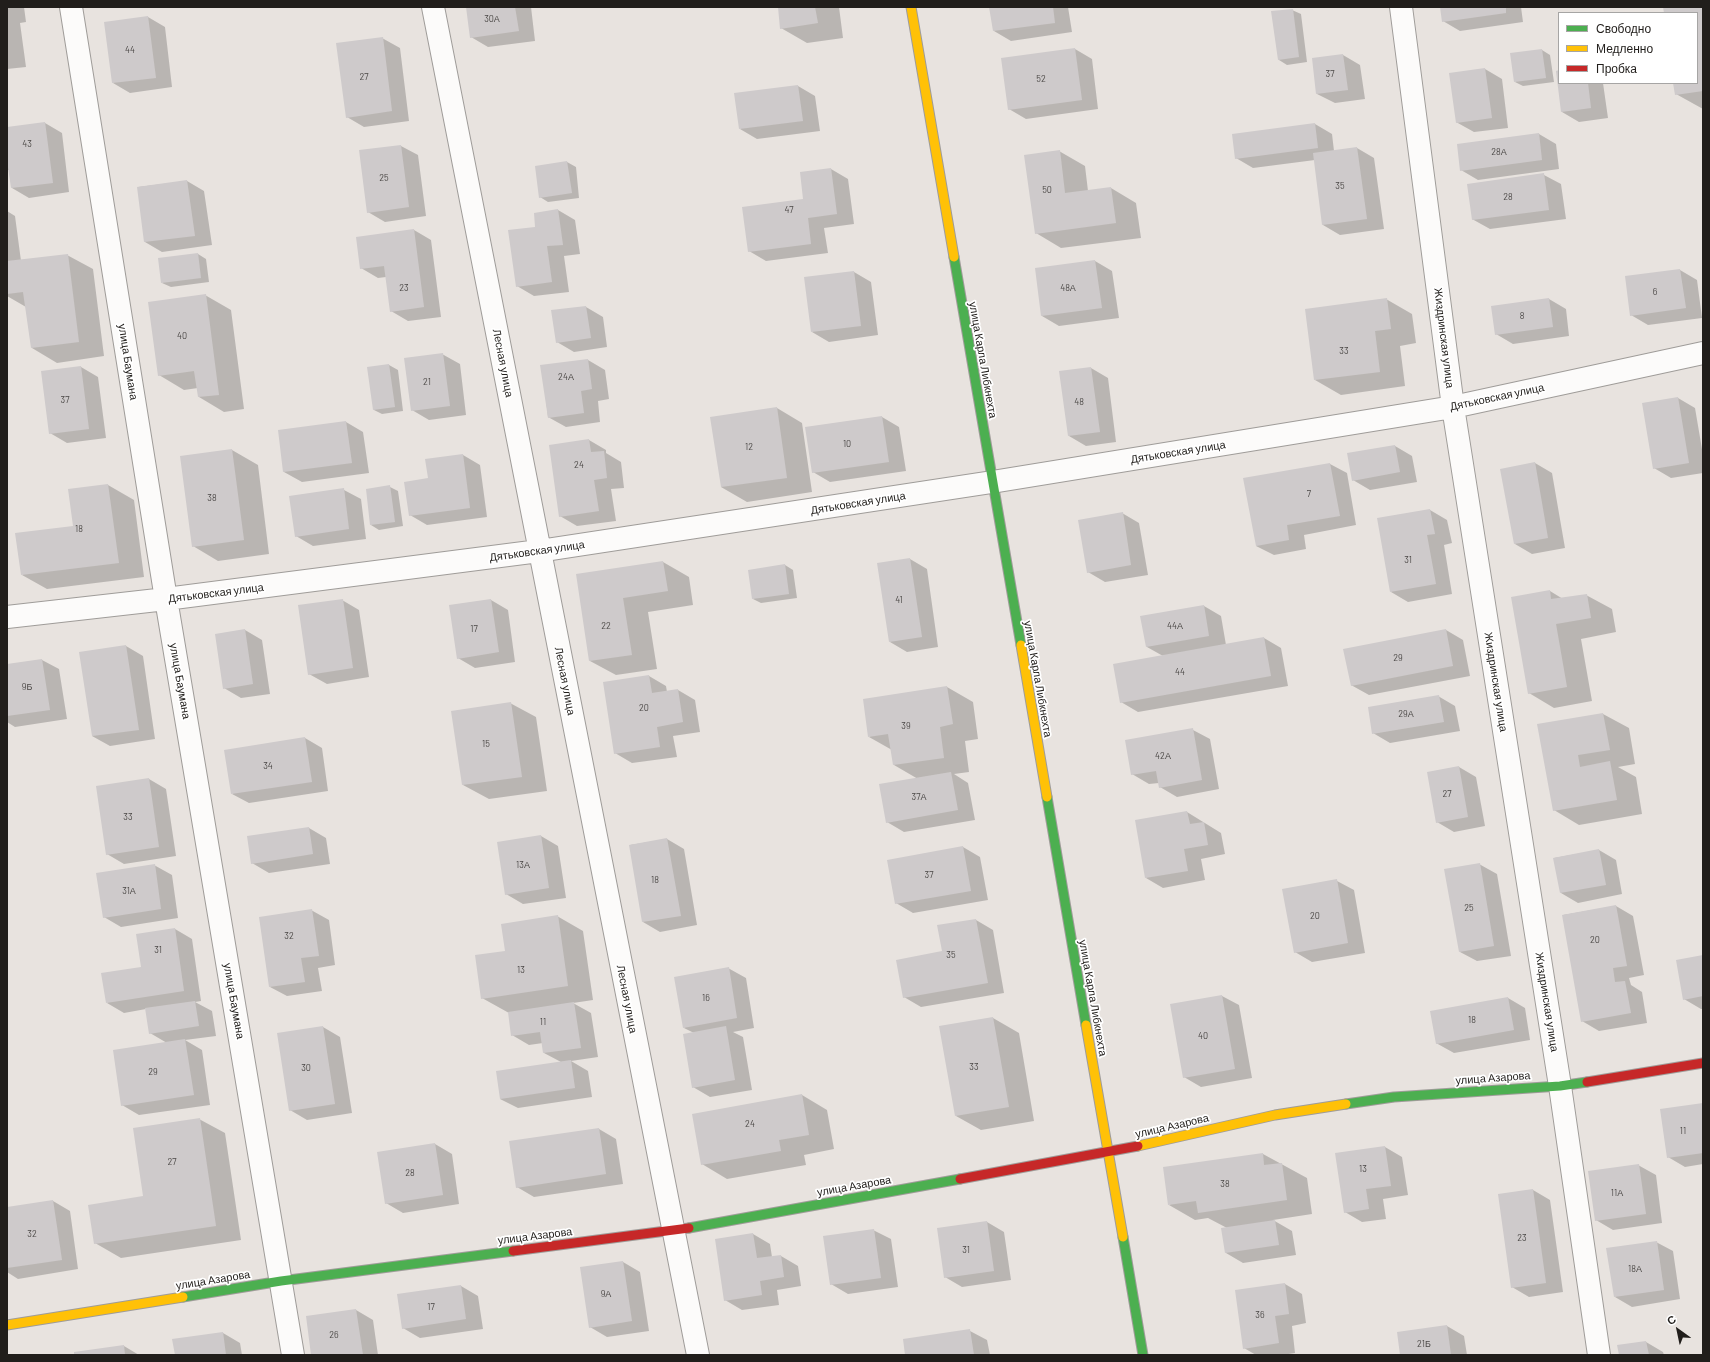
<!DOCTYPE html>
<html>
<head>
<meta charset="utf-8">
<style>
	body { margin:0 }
	#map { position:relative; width:1710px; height:1362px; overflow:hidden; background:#e8e3df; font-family:Barlow,sans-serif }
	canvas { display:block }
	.frame { position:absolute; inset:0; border:8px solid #211e1b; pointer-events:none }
	.legend { position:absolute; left:1558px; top:12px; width:140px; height:72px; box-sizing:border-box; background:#fff; border:1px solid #a6a5a4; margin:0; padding:5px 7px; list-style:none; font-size:12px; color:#211e1b }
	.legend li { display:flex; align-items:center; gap:8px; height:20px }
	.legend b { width:20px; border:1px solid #a6a5a4 }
	.north { position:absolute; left:1658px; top:1310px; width:40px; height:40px; -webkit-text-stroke:3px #fff; paint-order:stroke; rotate:327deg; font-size:11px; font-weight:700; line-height:16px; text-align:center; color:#211e1b }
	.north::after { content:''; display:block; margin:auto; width:14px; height:18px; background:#211e1b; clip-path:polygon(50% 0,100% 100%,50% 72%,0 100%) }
</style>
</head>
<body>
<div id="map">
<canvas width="1710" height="1362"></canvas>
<div class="frame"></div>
<ul class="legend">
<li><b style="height:5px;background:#4caf50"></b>Свободно</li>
<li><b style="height:5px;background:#ffc107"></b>Медленно</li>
<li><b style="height:5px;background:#c62828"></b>Пробка</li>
</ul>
<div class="north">С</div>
</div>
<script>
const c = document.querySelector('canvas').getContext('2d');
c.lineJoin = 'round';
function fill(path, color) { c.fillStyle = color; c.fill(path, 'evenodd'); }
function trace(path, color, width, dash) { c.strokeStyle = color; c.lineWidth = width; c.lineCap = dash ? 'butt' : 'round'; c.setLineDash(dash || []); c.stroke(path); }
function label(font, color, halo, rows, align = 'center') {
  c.font = font + ' Barlow,sans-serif'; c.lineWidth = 3.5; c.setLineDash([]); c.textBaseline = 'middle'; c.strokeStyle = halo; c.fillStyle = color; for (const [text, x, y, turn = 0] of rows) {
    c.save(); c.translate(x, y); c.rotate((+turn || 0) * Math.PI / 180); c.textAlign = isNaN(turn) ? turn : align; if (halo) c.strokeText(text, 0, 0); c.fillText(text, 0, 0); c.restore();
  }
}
fill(new Path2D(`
	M7,7H24L26,22L20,23L26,67L7,69Z
	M467,7H531L535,41L488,47L471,37Z
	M779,7H839L843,38L807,43L781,28Z
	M990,7H1068L1072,32L1011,41L994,31Z
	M1441,7H1521L1523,22L1460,31L1443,21Z
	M1664,7H1703V109L1676,94L1674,83H1697V13H1665Z
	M1292,10L1301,14L1307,62L1287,65L1279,60Z
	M148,17L165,27L172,87L130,93L113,83Z
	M382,38L400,48L409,121L364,127L347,117Z
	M1075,49L1092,59L1098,109L1026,119L1009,109Z
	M1542,50L1550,55L1554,82L1523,86L1515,82Z
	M1343,55L1360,65L1365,99L1335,103L1317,94L1313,59Z
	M1485,69L1502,79L1508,128L1474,132L1456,122Z
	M1559,71V83H1603L1608,118L1579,122L1562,112L1557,72Z
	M798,86L815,96L820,131L757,139L740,129Z
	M45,123L62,133L69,192L29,198L12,188L9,170H7V128Z
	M1315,124L1332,134L1334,151L1357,148L1374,158L1384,229L1340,235L1323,225L1315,160L1253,168L1236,158Z
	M1539,134L1556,144L1559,169L1478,180L1461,170Z
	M401,146L418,155L426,216L385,222L368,212Z
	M1059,151L1085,166L1088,191L1111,188L1136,203L1141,238L1061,248L1036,233Z
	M567,162L576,167L579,198L548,202L540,197Z
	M831,169L848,179L854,224L824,228L828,253L766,261L749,251L804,200Z
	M1544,175L1561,184L1566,219L1490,229L1472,219Z
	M187,181L204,191L212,245L162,252L145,242L138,187Z
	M558,210L575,220L580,254L564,256L569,292L534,296L517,286L536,228Z
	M7,211L15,216L21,261L67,255L93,269L104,356L57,363L32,348L26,307L7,296Z
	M414,230L431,240L441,317L408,321L391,311L386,277L378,278L361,268Z
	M198,254L206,259L209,282L171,287L162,283Z
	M1095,261L1112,271L1119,318L1059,326L1042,316L1036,269Z
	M1680,270L1697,280L1702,318L1648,325L1631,315Z
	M854,272L871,282L878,335L829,342L812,332Z
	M205,295L231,310L244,409L224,412L199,397L198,388L184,390L159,375Z
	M1386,299L1412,314L1416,343L1400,346L1405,386L1341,395L1315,380Z
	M1549,299L1566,309L1569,336L1513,344L1496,334Z
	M586,307L603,317L607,347L574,352L557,342L553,311Z
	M442,354L460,364L466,415L429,420L412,410Z
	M588,360L605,370L609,399L598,401L600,422L566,427L548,417L542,366Z
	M389,365L398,370L403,411L382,414L374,410L368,368Z
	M81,367L98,377L106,438L67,443L50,433Z
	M1091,368L1108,378L1116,442L1086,446L1069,436Z
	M1678,398L1695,408L1703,455V473L1671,478L1654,468Z
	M777,408L802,423L812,492L747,502L721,487Z
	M882,417L899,427L906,471L830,482L813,472Z
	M346,422L363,432L369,473L302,482L284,472L279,431Z
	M589,440L606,450V453L621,462L624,488L611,489L616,521L577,526L560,516Z
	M1395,446L1412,456L1417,482L1370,490L1353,480Z
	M232,450L258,465L269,554L218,561L193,546Z
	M463,455L480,465L487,517L427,525L410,515L429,479L426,460Z
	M1535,463L1552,473L1565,548L1532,554L1515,544Z
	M1330,464L1347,473L1356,525L1304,535L1306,549L1274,555L1256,546Z
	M108,485L134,500L144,577L47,589L22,575L74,527Z
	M390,487L398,491L403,526L379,530L371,525Z
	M344,490L361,499L366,539L313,546L296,536Z
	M1430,510L1447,520L1452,543L1444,545L1452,594L1408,602L1391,592Z
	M1122,513L1139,523L1148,575L1105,582L1088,572Z
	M910,559L927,569L938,647L907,652L890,642Z
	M663,562L689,577L693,605L648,612L657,669L616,675L590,661L577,575Z
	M785,565L793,570L797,598L761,603L753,599Z
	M1550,591L1563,599L1586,595L1612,609L1616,632L1581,639L1592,701L1554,708L1529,693Z
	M342,600L359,610L369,677L327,684L309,674Z
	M491,600L508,610L515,662L475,668L458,658Z
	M1204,606L1221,616L1226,645L1264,638L1281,648L1288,686L1138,712L1121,702L1163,656L1147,647L1142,617Z
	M245,630L262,640L270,694L241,698L224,688Z
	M1446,630L1463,640L1470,676L1369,695L1351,685Z
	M126,646L143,656L155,739L110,746L92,736Z
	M42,660L59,669L67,719L15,727L7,722V665Z
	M649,676L666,686L667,692L678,690L695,700L700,732L673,736L677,757L632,763L615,753L604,683Z
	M947,687L973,702L978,739L965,741L969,772L954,774L968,783L975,820L904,832L887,822L918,779L894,765L892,750L869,737Z
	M1438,696L1455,706L1460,731L1390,743L1373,733Z
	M510,703L536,717L547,791L489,799L463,785Z
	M1603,714L1629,728L1635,764L1618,767L1636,777L1642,814L1579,825L1554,810L1538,725Z
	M1193,730L1210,739L1219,789L1177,797L1160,787L1159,783L1149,784L1132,774Z
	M305,738L322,748L328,791L249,803L232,794Z
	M1459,767L1476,777L1485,826L1454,832L1437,822Z
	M149,779L166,789L176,856L124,864L107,854Z
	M1187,812L1221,833L1225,854L1201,859L1205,880L1163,888L1146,878Z
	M309,828L326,838L330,864L269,873L252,863Z
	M541,836L558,846L566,898L523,904L506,894Z
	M667,839L684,849L697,925L660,932L643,922L630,845Z
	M963,847L980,857L988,900L913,913L896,903Z
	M1599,850L1616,860L1622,894L1578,903L1561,893L1554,858Z
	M1479,864L1497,874L1511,956L1477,961L1460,952Z
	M154,865L172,875L178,918L121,927L104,917Z
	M1337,881L1354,890L1365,953L1312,962L1295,952Z
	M1616,906L1633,916L1644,975L1629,978L1631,985L1642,992L1647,1023L1599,1031L1582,1021L1563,915Z
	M311,910L329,920L335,965L318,968L322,991L287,996L270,987Z
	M557,916L583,931L593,1000L573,1003L591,1013L598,1057L571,1061L588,1071L592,1097L518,1108L500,1099L561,1062L544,1053L543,1043L529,1045L512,1035L509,1013L482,998L506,952Z
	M976,920L993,930L1004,993L921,1007L904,997L943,952Z
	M175,929L192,939L201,1001L195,1002L212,1011L216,1036L185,1040L202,1050L210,1105L139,1115L122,1105L167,1043L150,1033L146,1009L124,1013L107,1003L142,968Z
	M1703,956V1009H1701L1684,999Z
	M728,968L746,978L754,1028L733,1032L743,1037L752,1090L710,1097L693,1087L694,1033L684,1028Z
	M1222,996L1239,1005L1252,1078L1201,1087L1184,1077L1172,1005Z
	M1508,998L1525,1008L1530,1040L1454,1053L1436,1043Z
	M993,1018L1019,1033L1034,1121L981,1130L956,1116Z
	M323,1027L340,1037L352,1113L307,1120L290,1110L278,1034Z
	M802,1095L827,1110L834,1149L804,1155L806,1165L727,1179L702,1164Z
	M1703,1104V1164L1685,1167L1668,1157Z
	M199,1119L225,1133L241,1240L121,1258L95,1243L144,1197Z
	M599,1129L616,1139L623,1184L534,1197L517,1187Z
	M435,1144L452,1154L459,1204L403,1213L386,1203Z
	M1385,1147L1402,1157L1408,1195L1383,1199L1386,1219L1362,1222L1345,1212Z
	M1263,1154L1307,1178L1312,1214L1273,1220L1292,1231L1296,1255L1243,1263L1226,1253L1227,1228L1208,1218L1195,1220L1169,1205Z
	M1638,1165L1656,1175L1662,1223L1613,1230L1596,1220Z
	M1533,1190L1550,1200L1563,1292L1529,1297L1512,1287Z
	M53,1201L70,1211L78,1269L18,1279L7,1272V1208Z
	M987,1222L1004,1232L1011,1280L962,1287L945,1277Z
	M873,1230L891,1239L898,1287L848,1294L831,1284Z
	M753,1234L770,1244L772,1257L781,1256L798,1266L801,1286L777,1290L779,1305L742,1310L725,1300Z
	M1656,1242L1673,1251L1680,1299L1632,1307L1615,1297Z
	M623,1262L640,1272L649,1331L607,1337L590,1327Z
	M1285,1284L1302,1294L1306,1323L1292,1326L1295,1353L1282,1355H1256L1244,1348Z
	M461,1286L478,1296L483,1329L420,1338L403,1328Z
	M356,1310L373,1320L378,1355H312Z
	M1447,1326L1464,1336L1467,1355H1401Z
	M970,1331L987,1340L990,1355H906L904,1340Z
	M223,1333L240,1343L242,1355H176Z
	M1646,1342L1663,1352L1664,1355H1620L1618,1346Z
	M124,1346L139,1355H75Z`), '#0003');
fill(new Path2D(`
	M466,7H515L519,31L470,38Z
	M778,7H815L818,23L780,29Z
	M989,7H1053L1055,23L993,31Z
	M1440,7H1506V13L1442,22Z
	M1663,7H1703V91L1675,95L1673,83H1697V13H1664Z
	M1293,9L1299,57L1278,60L1271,11Z
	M148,16L156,78L112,83L104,22Z
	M383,37L392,111L346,118L336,43Z
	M1075,48L1082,100L1008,110L1001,58Z
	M1542,49L1546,78L1514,82L1510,53Z
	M1343,54L1348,90L1316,94L1312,58Z
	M1485,68L1492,118L1456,123L1449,73Z
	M1559,70V83H1588L1591,108L1561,112L1556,71Z
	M798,85L803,121L739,129L734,93Z
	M45,122L53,183L11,188L7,160V127Z
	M1315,123L1318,148L1235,159L1232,134Z
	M1539,133L1542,160L1460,171L1457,144Z
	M401,145L409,207L367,213L359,150Z
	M1357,147L1367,219L1322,225L1313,153Z
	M1060,150L1065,193L1111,187L1116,223L1035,234L1024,155Z
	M567,161L572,193L539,198L535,166Z
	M831,168L837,214L808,218L811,244L748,252L742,207L803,199L800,172Z
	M1544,173L1549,210L1472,220L1467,184Z
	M187,180L195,236L144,242L137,187Z
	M558,209L563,245L547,246L552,282L516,287L508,230L535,227L534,213Z
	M414,229L424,307L390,312L384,266L360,269L356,237Z
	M198,253L201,278L161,283L158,258Z
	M68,254L79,342L31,348L23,292L7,294V261Z
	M1095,260L1102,308L1041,316L1035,268Z
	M1680,269L1686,308L1630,316L1625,276Z
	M854,271L861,326L811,332L804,277Z
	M206,294L219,395L198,397L194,371L158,376L148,302Z
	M1387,298L1391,329L1375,331L1380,372L1314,380L1305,309Z
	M1549,298L1553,327L1495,335L1491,306Z
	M586,306L591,338L556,343L551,310Z
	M443,353L450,406L411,411L404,358Z
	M588,359L592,389L581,391L584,413L548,418L540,365Z
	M389,364L395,407L373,410L367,367Z
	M81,366L89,429L49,434L41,371Z
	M1091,367L1100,432L1068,436L1059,371Z
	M1678,397L1689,463L1653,469L1642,403Z
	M777,407L787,478L721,487L710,417Z
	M882,416L889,462L812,473L805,427Z
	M346,421L352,463L283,472L278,430Z
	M589,439L591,452L604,451L607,478L594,480L599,511L559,517L549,445Z
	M1395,445L1400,472L1352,481L1347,453Z
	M232,449L244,540L192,547L180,456Z
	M463,454L470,508L409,516L404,482L428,478L425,459Z
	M1535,462L1548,538L1514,544L1500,469Z
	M1330,463L1340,516L1287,525L1289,540L1256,546L1243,478Z
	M108,484L119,563L21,575L15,533L73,526L68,489Z
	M390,485L395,522L370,525L366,489Z
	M344,488L349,529L295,537L289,496Z
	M1430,509L1435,534L1427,535L1436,584L1390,592L1377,518Z
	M1123,512L1131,565L1087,573L1078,520Z
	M910,558L922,637L889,642L877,563Z
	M663,561L668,591L623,598L632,655L589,661L576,574Z
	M785,564L789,594L752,599L748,570Z
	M1550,590L1551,599L1587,594L1591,618L1556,624L1567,687L1528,694L1511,597Z
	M343,599L353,668L308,675L298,605Z
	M491,599L499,652L457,659L449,605Z
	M1204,605L1209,636L1146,647L1140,616Z
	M245,629L253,684L223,689L215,634Z
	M1446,629L1453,666L1351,686L1343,649Z
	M1264,637L1271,676L1120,703L1113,664Z
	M126,645L139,730L92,736L79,652Z
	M42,659L50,710L7,716V664Z
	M649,675L652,693L678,689L683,722L657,727L660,747L614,754L603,682Z
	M947,686L953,724L940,727L944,758L893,765L888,734L868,737L863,699Z
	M1439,695L1444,722L1372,734L1368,707Z
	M511,702L522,777L462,785L451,711Z
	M1603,713L1610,750L1578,755L1580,767L1610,761L1617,800L1553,811L1537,724Z
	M1193,728L1202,780L1159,788L1156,771L1131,775L1125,740Z
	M305,737L312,782L231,794L224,750Z
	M1459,766L1468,817L1436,823L1427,772Z
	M951,772L958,810L886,823L879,784Z
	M149,778L159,847L106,855L96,786Z
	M1187,811L1190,824L1204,822L1208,845L1184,849L1188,871L1145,878L1135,820Z
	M309,827L313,854L251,864L247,836Z
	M541,835L549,888L505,895L497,842Z
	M667,838L681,916L642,922L629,845Z
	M963,846L971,891L895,904L887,860Z
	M1599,849L1606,885L1560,893L1553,858Z
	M1480,863L1494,946L1459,952L1444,869Z
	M155,864L161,909L103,918L96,873Z
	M1337,879L1348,943L1294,953L1282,889Z
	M1616,905L1627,966L1613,968L1615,982L1625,981L1631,1013L1581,1022L1562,915Z
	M312,909L319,956L301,958L305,982L269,987L259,917Z
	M558,915L568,986L481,999L475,955L505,951L501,924Z
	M976,919L988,983L903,998L896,960L942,951L937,925Z
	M175,928L184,991L106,1003L101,973L141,967L136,934Z
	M1703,955V996L1683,1000L1676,960Z
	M729,967L737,1018L683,1028L674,977Z
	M1222,995L1235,1069L1183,1078L1170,1004Z
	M1508,997L1514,1030L1436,1044L1430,1011Z
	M195,1001L199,1026L149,1034L145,1008Z
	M574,1002L581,1048L543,1053L540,1032L511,1036L508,1012Z
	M993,1017L1009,1107L955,1116L939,1026Z
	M323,1026L335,1104L289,1111L277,1033Z
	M726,1026L735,1080L692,1088L683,1034Z
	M185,1039L194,1095L121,1106L113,1050Z
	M571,1060L575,1088L500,1099L496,1071Z
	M802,1094L809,1135L779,1140L781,1151L701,1165L692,1114Z
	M1703,1103V1153L1667,1158L1660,1109Z
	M200,1118L216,1226L94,1244L88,1205L143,1196L133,1128Z
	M599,1128L606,1174L516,1188L509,1141Z
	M435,1143L443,1195L385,1204L377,1152Z
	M1385,1146L1391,1186L1366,1189L1369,1209L1344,1213L1335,1153Z
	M1263,1153L1264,1165L1282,1163L1287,1200L1198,1213L1196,1201L1168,1205L1163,1167Z
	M1639,1164L1646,1214L1595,1221L1588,1171Z
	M1533,1189L1546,1283L1511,1288L1498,1194Z
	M53,1200L62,1260L7,1268V1207Z
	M1275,1220L1279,1245L1225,1253L1221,1228Z
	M987,1221L994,1271L944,1278L937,1228Z
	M874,1229L881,1278L830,1285L823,1236Z
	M753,1233L757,1258L781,1255L784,1277L760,1281L762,1295L724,1301L715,1239Z
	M1657,1241L1664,1290L1614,1297L1606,1248Z
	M623,1261L632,1321L589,1328L580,1267Z
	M1285,1283L1289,1314L1275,1316L1279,1343L1243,1349L1235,1290Z
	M461,1285L466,1319L402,1329L397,1294Z
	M356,1309L363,1355H311L306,1316Z
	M1447,1325L1451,1355H1400L1397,1332Z
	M970,1329L974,1355H905L903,1339Z
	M223,1332L226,1355H175L172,1339Z
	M1646,1341L1649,1355H1619L1617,1345Z
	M124,1345L125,1355H74V1352Z`), '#cecacb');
const street = new Path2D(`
	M71,7L166,599L293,1355
	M433,7L698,1355
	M1401,7L1453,407L1560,1086L1599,1355
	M7,617L166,599L539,551L992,482L1453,407L1703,353`);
const fast = new Path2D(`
	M954,257L1021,645
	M1047,797L1086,1025
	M1346,1104L1394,1097L1560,1086L1587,1082
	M689,1228L960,1179
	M1123,1237L1143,1355
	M183,1297L281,1281L513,1251`);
const slow = new Path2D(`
	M911,7L954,257
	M1021,645L1047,797
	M1086,1025L1123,1237
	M1138,1146L1275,1115L1346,1104
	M7,1325L183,1297`);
const jam = new Path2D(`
	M1587,1082L1703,1063
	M960,1179L1138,1146
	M513,1251L689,1228`);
trace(street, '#9f9c99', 24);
trace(fast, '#9f9c99', 11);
trace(slow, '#9f9c99', 11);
trace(jam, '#9f9c99', 11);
trace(street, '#fcfbfa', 22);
trace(fast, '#4caf50', 9);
trace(slow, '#ffc107', 9);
trace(jam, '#c62828', 9);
label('9px', '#4c4947', null, [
	["30А",492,19],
	["44",130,50],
	["37",1330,74],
	["27",364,77],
	["52",1041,79],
	["43",27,144],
	["28А",1499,152],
	["25",384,178],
	["35",1340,186],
	["50",1047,190],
	["28",1508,197],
	["47",789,210],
	["23",404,288],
	["48А",1068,288],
	["6",1655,292],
	["8",1522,316],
	["40",182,336],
	["33",1344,351],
	["24А",566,377],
	["21",427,382],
	["37",65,400],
	["48",1079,402],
	["10",847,444],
	["12",749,447],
	["24",579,465],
	["7",1309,494],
	["38",212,498],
	["18",79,529],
	["31",1408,560],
	["41",899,600],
	["22",606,626],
	["44А",1175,626],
	["17",474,629],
	["29",1398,658],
	["44",1180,672],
	["9Б",27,687],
	["20",644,708],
	["29А",1406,714],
	["39",906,726],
	["15",486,744],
	["42А",1163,756],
	["34",268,766],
	["27",1447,794],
	["37А",919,797],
	["33",128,817],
	["13А",523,865],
	["37",929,875],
	["18",655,880],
	["31А",129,891],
	["25",1469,908],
	["20",1315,916],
	["32",289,936],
	["20",1595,940],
	["31",158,950],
	["35",951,955],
	["13",521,970],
	["16",706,998],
	["18",1472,1020],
	["11",543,1022],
	["40",1203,1036],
	["33",974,1067],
	["30",306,1068],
	["29",153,1072],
	["24",750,1124],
	["11",1683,1131],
	["27",172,1162],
	["13",1363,1169],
	["28",410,1173],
	["38",1225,1184],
	["11А",1617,1193],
	["32",32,1234],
	["23",1522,1238],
	["31",966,1250],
	["18А",1635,1269],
	["9А",606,1294],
	["17",431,1307],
	["36",1260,1315],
	["26",334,1335],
	["21Б",1424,1344]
]);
label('11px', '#211e1b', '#fff', [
	["Жиздринская улица",1444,338,83],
	["улица Карла Либкнехта",983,360,80],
	["улица Баумана",128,362,81],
	["Лесная улица",503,363,79],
	["Дятьковская улица",1497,397,-12],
	["Дятьковская улица",1178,452,-9],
	["Дятьковская улица",858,503,-9],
	["Дятьковская улица",537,551,-8],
	["Дятьковская улица",216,593,-7],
	["улица Карла Либкнехта",1038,679,80],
	["улица Баумана",180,681,80],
	["Лесная улица",565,681,79],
	["Жиздринская улица",1496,682,81],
	["улица Карла Либкнехта",1093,998,80],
	["Лесная улица",627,999,79],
	["улица Баумана",234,1001,80],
	["Жиздринская улица",1547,1002,81],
	["улица Азарова",1493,1078,-4],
	["улица Азарова",1172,1126,-13],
	["улица Азарова",854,1186,-10],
	["улица Азарова",535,1236,-7],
	["улица Азарова",213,1280,-9]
]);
</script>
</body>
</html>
